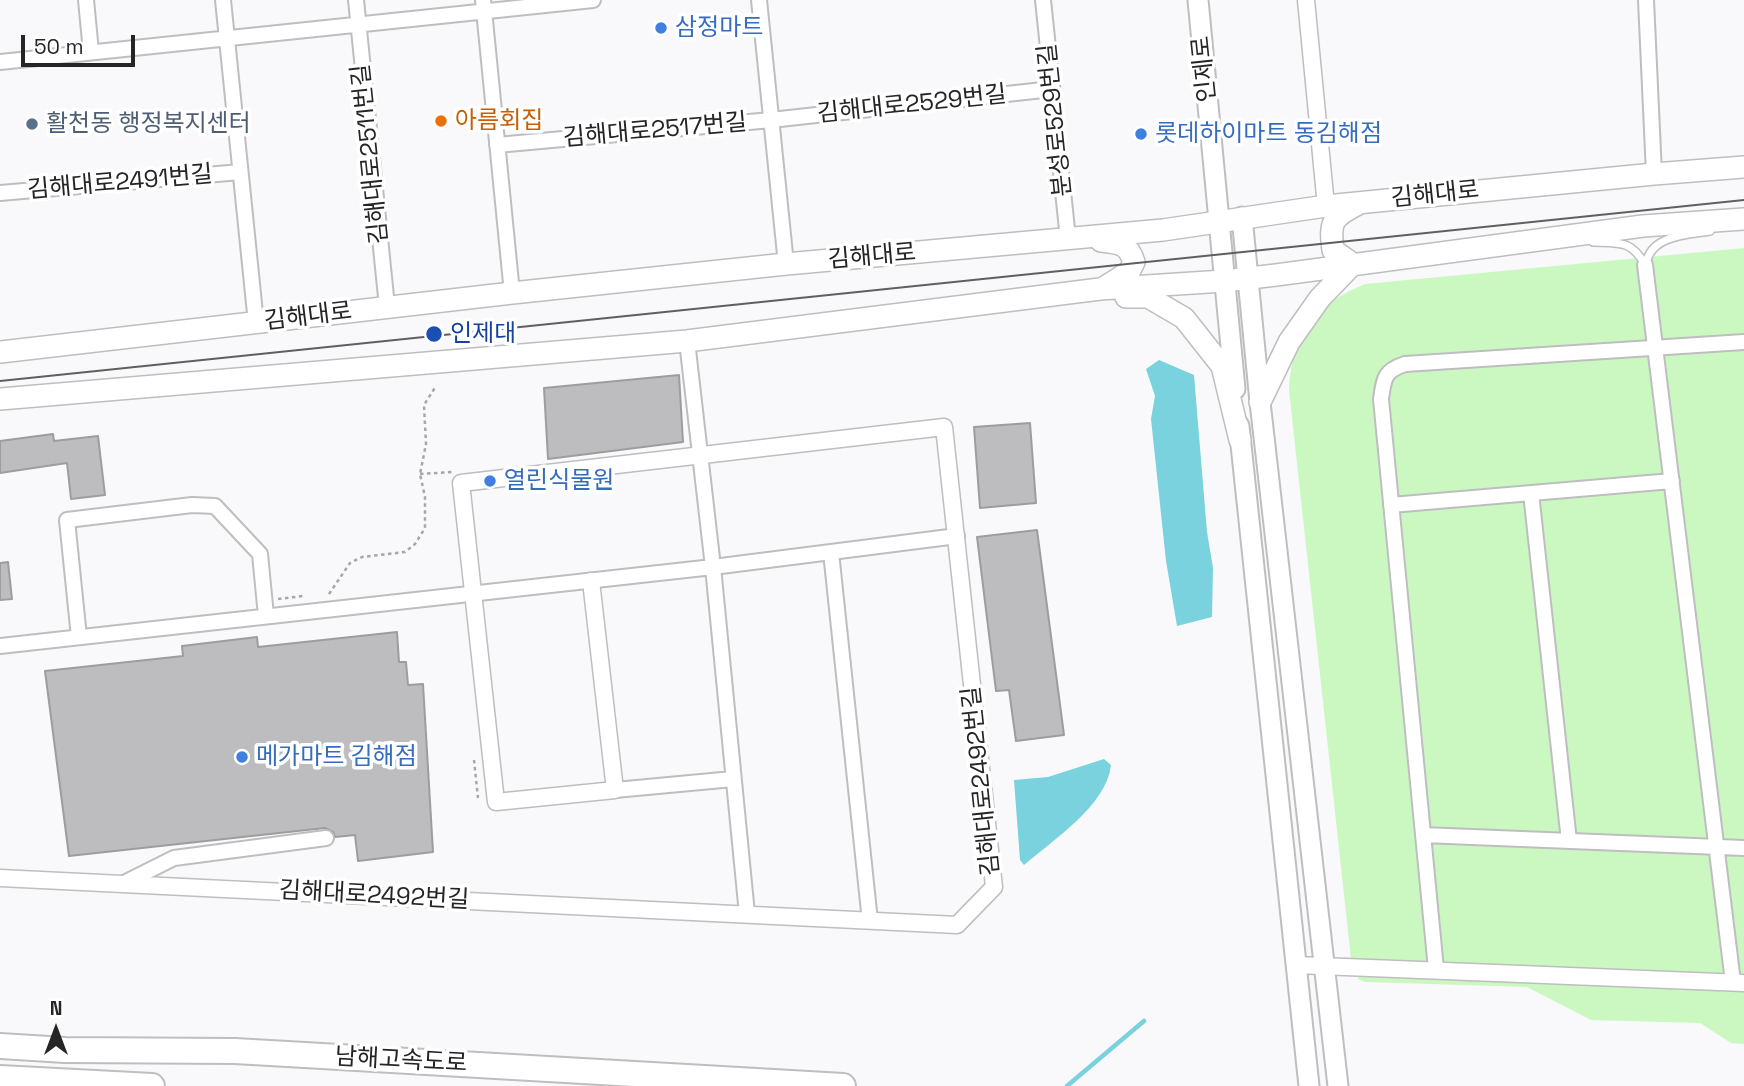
<!DOCTYPE html>
<html>
<head>
<meta charset="utf-8">
<style>
	body { margin:0 }
	#map { position:relative; width:1744px; height:1086px; overflow:hidden; background:#f9f9fb; font-family:"Space Grotesk",sans-serif }
	canvas { display:block }
	.north { position:absolute; left:21px; top:995px; width:70px; height:70px; -webkit-text-stroke:5px #fff; paint-order:stroke; rotate:0deg; font-size:19px; font-weight:700; line-height:28px; text-align:center; color:#252526 }
	.north::after { content:''; display:block; margin:auto; width:24px; height:32px; background:#252526; clip-path:polygon(50% 0,100% 100%,50% 72%,0 100%) }
	.scale { position:absolute; left:21px; top:35px; width:114px; height:32px; box-sizing:border-box; border:4px solid #252526; border-top:0; padding-left:9px; font-size:21px; line-height:24px; white-space:nowrap; color:#252526; -webkit-text-stroke:5px #fff; paint-order:stroke }
</style>
</head>
<body>
<div id="map">
<canvas width="1744" height="1086"></canvas>
<div class="north">N</div>
<div class="scale">50 m</div>
</div>
<script>
const c = document.querySelector('canvas').getContext('2d');
c.lineJoin = 'round';
function fill(path, color) { c.fillStyle = color; c.fill(path, 'evenodd'); }
function trace(path, color, width, dash) { c.strokeStyle = color; c.lineWidth = width; c.lineCap = dash ? 'butt' : 'round'; c.setLineDash(dash || []); c.stroke(path); }
function label(font, color, halo, rows, align = 'center') {
  c.font = font + ' "Space Grotesk","Noto Sans KR",sans-serif'; c.lineWidth = 7; c.setLineDash([]); c.textBaseline = 'middle'; c.strokeStyle = halo; c.fillStyle = color; for (const [text, x, y, turn = 0] of rows) {
    c.save(); c.translate(x, y); c.rotate((+turn || 0) * Math.PI / 180); c.textAlign = isNaN(turn) ? turn : align; if (halo) c.strokeText(text, 0, 0); c.fillText(text, 0, 0); c.restore();
  }
}
fill(new Path2D(`
	M1744,248V979L1351,959L1289,390C1293,332 1311,307 1365,284Z
	M1358,973L1744,987V1044L1731,1043L1700,1023L1591,1020L1527,987L1365,982L1358,979Z`), '#cbf8c1');
fill(new Path2D(`
	M1159,360L1194,375L1207,532L1213,568L1212,617L1177,626L1166,561L1151,419L1155,396L1146,369Z
	M1104,759L1111,765C1107,805 1053,840 1024,865L1020,860L1014,780L1048,777Z`), '#79d2dd');
trace(new Path2D(`
	M1067,1086L1144,1021`), '#79d2dd', 4.5);
const building = new Path2D(`
	M679,375L683,442L548,459L544,388Z
	M1030,423L1036,503L980,508L974,427Z
	M53,434L54,441L98,436L105,495L71,499L67,463L0,473V441Z
	M1037,530L1064,735L1016,741L1009,690L996,691L977,537Z
	M8,562L12,599L0,600V563Z
	M397,632L399,662H406L408,685L423,684L433,852L358,861L355,835L335,837L333,832L325,828L69,856L45,671L183,656L182,646L257,637L258,647Z`);
fill(building, '#bdbdbf');
trace(building, '#9d9d9f', 2);
const service = new Path2D(`
	M1593,242C1619,243 1632,240 1645,265
	M1646,264C1651,235 1686,235 1710,231`);
const minor = new Path2D(`
	M86,0L91,52
	M223,0L256,323
	M356,0L387,307
	M483,0L512,293
	M759,0L786,264
	M1043,0L1068,239
	M1646,0L1654,174
	M0,62L593,0
	M497,145L771,120L1052,89
	M0,193L240,172
	M1645,265L1733,982
	M1531,493L1569,841
	M1391,505L1672,481
	M831,552L870,921
	M79,637L67,520L192,505L215,506L260,554L266,616
	M0,646L713,567L687,341
	M615,790L733,779
	M1423,835L1744,848
	M122,884L174,858L326,838
	M747,914L713,567L957,536
	M1436,969L1381,399C1384,378 1384,371 1405,364L1744,342`);
const tertiary = new Path2D(`
	M1306,0L1326,206
	M0,878L957,925L994,887L944,427L461,483L496,802L615,790L591,581
	M1296,965L1744,983`);
const secondary = new Path2D(`
	M1198,0L1235,389
	M1242,217L1260,402L1338,1086
	M1239,426L1309,1086`);
const primary = new Path2D(`
	M1101,241C1119,243 1128,243 1134,262L1129,272L1105,287
	M1126,297H1148L1184,318L1222,366L1240,440
	M0,352L512,293L786,264L1163,230L1326,206L1654,174L1744,167
	M0,399L687,341L1100,289L1224,281L1276,275L1643,226L1744,219
	M1260,402L1289,342L1320,298L1353,264L1333,250C1329,221 1333,217 1358,204`);
const motorway = new Path2D(`
	M0,1046L65,1050L235,1051L843,1086
	M0,1078L152,1086`);
trace(service, '#bebec0', 10);
trace(minor, '#bebec0', 18);
trace(tertiary, '#bebec0', 19);
trace(secondary, '#bebec0', 23);
trace(primary, '#bebec0', 24);
trace(motorway, '#bebec0', 28);
trace(new Path2D(`
	M420,474L452,472
	M329,594L350,563L362,557L405,552L415,544L425,528V497L420,474L426,444L424,405L436,386
	M278,599L303,596
	M474,760L478,798`), '#a7a7a8', 2.5, [3.5, 3.5]);
trace(service, '#fff', 7);
trace(minor, '#fff', 14);
trace(tertiary, '#fff', 16);
trace(secondary, '#fff', 19);
trace(primary, '#fff', 21);
trace(motorway, '#fff', 24);
trace(new Path2D(`
	M0,381L1744,200`), '#5f5f61', 2);
for (const [x, y, r, color] of [
	[661,28,7,"#3f7fe0"],
	[441,121,7,"#e8710a"],
	[32,124,7,"#5c6f8a"],
	[1141,134,7,"#3f7fe0"],
	[434,334,9,"#1a4fb4"],
	[490,481,7,"#3f7fe0"],
	[242,757,7,"#3f7fe0"]
]) { const dot = new Path2D(); dot.arc(x, y, r, 0, 2 * Math.PI); c.fillStyle = color; c.fill(dot); trace(dot, '#fff', 2.5); }
label('24px', '#366cbe', '#fff', [
	["삼정마트",675,28],
	["롯데하이마트 동김해점",1155,134],
	["열린식물원",504,481],
	["메가마트 김해점",256,757]
], 'left');
label('24px', '#252526', '#fff', [
	["인제로",1205,69,-96],
	["김해대로2529번길",912,105,-6],
	["분성로529번길",1056,120,-96],
	["김해대로2517번길",655,131,-5],
	["김해대로2511번길",371,154,-96],
	["김해대로2491번길",120,183,-5],
	["김해대로",1435,195,-6],
	["김해대로",872,257,-5],
	["김해대로",308,317,-7],
	["김해대로2492번길",982,781,-96],
	["김해대로2492번길",374,896,3],
	["남해고속도로",401,1061,3]
]);
label('24px', '#c56008', '#fff', [
	["아름회집",455,121]
], 'left');
label('24px', '#4e5e75', '#fff', [
	["활천동 행정복지센터",46,124]
], 'left');
label('24px', '#164399', '#fff', [
	["인제대",450,334]
], 'left');
</script>
</body>
</html>
